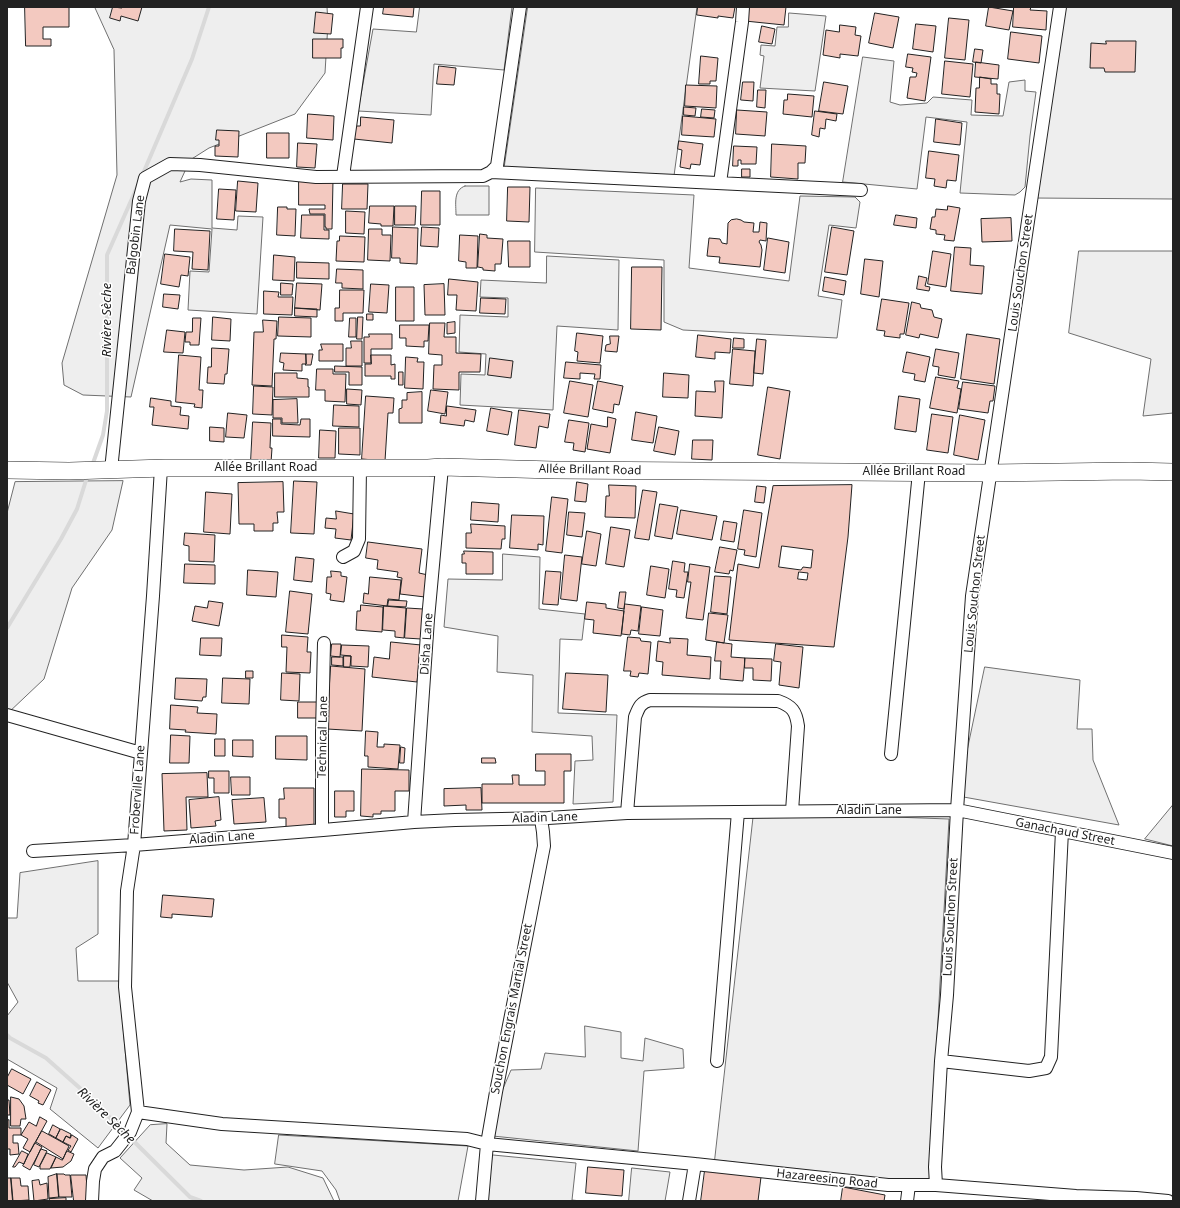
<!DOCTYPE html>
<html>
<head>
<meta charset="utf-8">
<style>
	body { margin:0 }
	#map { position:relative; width:1180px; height:1208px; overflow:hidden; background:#fff; font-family:"Noto Sans",sans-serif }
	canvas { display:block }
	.frame { position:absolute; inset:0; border:8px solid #222; pointer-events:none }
</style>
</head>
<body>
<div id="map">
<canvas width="1180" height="1208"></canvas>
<div class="frame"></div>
</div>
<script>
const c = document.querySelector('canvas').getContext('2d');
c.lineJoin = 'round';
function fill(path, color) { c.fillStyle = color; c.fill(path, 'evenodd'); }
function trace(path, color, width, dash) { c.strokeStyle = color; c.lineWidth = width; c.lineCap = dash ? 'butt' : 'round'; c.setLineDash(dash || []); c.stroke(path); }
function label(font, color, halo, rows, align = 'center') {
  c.font = font + ' "Noto Sans",sans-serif'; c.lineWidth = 3; c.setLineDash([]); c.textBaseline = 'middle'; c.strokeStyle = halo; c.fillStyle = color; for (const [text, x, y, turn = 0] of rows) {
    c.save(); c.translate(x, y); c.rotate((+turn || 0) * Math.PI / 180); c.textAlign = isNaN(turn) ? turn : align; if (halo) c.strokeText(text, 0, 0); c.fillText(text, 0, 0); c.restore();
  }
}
const green = new Path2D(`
	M95,7H327L328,23L325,73L295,114L209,148L190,160L180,182L191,179L212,180V228L237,230L238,216L263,217L257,314L188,310L190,271L209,272L212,229L170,225L131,397L83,395L64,385L62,363L117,175L114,50Z
	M420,7H512L504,70L434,64L431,115L358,111L373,29L416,32Z
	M528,7H697L673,183L504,171Z
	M1059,7H1173V199L1031,198Z
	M789,13L826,16L815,91L760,88L764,56L760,55L761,45L775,46L777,27H788Z
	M863,57L894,61L890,102L900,105L927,103L933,97L972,100L971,115L1003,116L1009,82L1025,80V91L1036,92L1030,136L1025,187L1020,192L1015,195L960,193L967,122L926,117L917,189L843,182Z
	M465,186H489V215H456C456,204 453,190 465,186Z
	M536,188L694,195L689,268L789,281L800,196L855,197L860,202L856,228L829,225L818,296L842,300L837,338L683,330L664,322V260L535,252Z
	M1079,251H1173V413L1143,416L1151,359L1069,333Z
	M547,256L619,260L618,330L557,326L553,410L460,405L461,374L485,375L486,354L459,352L460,315L508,317V298L480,297L481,280L546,283Z
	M123,481L112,530L72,588L44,679L7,714V513L15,482Z
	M503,554L540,557L539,609L585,614L582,640L560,639L558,713L617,715L613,802L573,804L575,761L593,760L592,736L532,732L533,675L497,672L498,636L444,627L448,579L502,580Z
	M985,667L1080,680L1077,729H1092L1093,760L1119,825L958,796Z
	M1173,805V846L1145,839Z
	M754,812L949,819L929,1185L715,1160Z
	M98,861V934L76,948L78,981H119L130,1105L98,1148L50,1109L57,1088L7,1059V1016L18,1002L7,982V918H17L20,873Z
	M585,1026L621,1032V1058L643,1061L645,1038L683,1049L684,1068L644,1071L638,1151L483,1135L511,1070L541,1069L545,1053L585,1057Z
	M167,1124L166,1143L190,1165L244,1170L288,1167L323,1178L334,1201H153L134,1190L142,1178L120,1158L150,1125Z
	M279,1135L468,1146L458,1201H340L336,1190L322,1171L275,1164Z
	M493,1155L576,1163L572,1200L581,1201H484Z
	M632,1168L670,1172L665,1201H629Z`);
fill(green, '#eee');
trace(green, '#6f6f6f', 1);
trace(new Path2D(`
	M142,176L192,59L209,7
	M92,466L103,435L107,411V255L138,185
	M7,628L61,539L77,509L88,474
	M7,1035L10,1038L46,1058L82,1090L190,1197L201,1201`), '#d9d9d9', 4);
const building = new Path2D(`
	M25,7H69V27H43V39H51V46H26Z
	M113,7L122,8L123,7H142L138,21L121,16L120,21L110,18Z
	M384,7H414L413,17L383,14Z
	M698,7H735L733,18L718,16V18L697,15Z
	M746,7H786L784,25L745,21Z
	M989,7L1013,11L1009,30L986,26Z
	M1014,7H1031L1030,10L1047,11L1046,30L1013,27Z
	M316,12L333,14L331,34L314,33Z
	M875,13L899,17L893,48L869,43Z
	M949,18L969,20L965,60L945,58Z
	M916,24L936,26L933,52L913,49Z
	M840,25L856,27L855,35L861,36L858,56L840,54V58L823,55L826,30L839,32Z
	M762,26L775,29L772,44L759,42Z
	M1011,32L1042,36L1039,63L1008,59Z
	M313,39H343V48H341V58H313Z
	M1106,41H1136L1135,72H1105L1104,68H1090L1091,43L1106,44Z
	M975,49L983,50L981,63L973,62Z
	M908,54L931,57L925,101L907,98L910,77H916L917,73L912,72L913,68L906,67Z
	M701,56L718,58L716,81H710V84H699Z
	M945,61L973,64L970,97L942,94Z
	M976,62L999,65L998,79L975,77Z
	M439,66L456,68L454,85L437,84Z
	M980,77L991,79V84H997V94H1000L999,114L975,112L976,88H979Z
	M743,82H754L753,101L741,100Z
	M824,82L848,86L843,114L819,111Z
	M686,85L717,86L716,108L685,106Z
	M758,90H766L765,108L757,107Z
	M788,94L814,96L812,117L783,114L784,100H787Z
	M684,107L696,108L695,116L684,115Z
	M702,109L715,110L714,118L701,117Z
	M737,110L767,112L765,136L736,134Z
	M815,111L837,114L836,121L826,119L825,129L820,128L819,137L812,135Z
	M308,114L334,116L333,140L307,138Z
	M683,116L716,119L714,137L682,135Z
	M361,117L394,120L392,143L354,139L355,126H360Z
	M936,119L962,123L960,145L934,142Z
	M217,130L239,131L238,157L215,156V146H219V140H216Z
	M267,133H289V158H267Z
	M679,141L703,144L700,165L691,164L690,169L680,167L682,150L678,149Z
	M298,143L317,144L315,168L297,167Z
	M772,144L806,146L805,163H798V179L771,177Z
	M734,146L757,147L756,164H741V160H738V166H733Z
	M929,151L959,155L956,181L947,180L946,188L934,186L935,179L926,178Z
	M742,169H750V177H742Z
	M299,180H333L332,229H326V227H325V214H310L309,209H325V205H299Z
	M238,181L258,183L256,212L236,211Z
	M343,184H368L367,209H342Z
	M508,187H530L529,222L507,221Z
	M219,189L236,190L234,220L217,219Z
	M422,191H440V225H421Z
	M370,206H394L393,226H381V224L369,223Z
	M395,206H416L415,225H395Z
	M948,206L960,208L954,241L944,240L945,235L936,234V230L930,229L932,217H935L936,209L947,210Z
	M278,207H287V209H296L295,236L277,235Z
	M346,211L365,212L364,234L346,233Z
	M302,215H324V230H329V239L301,238Z
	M896,215L917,218L916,228L894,225Z
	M1011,218L1012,241L982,242L981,219Z
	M737,219L741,220L744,222L754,223L753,232H759L760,222L767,223L766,241L760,240L759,242L761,245L762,250L760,267L719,263L720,257L707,256L709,238L720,239L722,243L727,244L728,223L731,220Z
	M393,227L418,228L417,264L400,263V258H392Z
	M422,227L439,228L438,247L421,246Z
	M832,227L854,231L847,275L825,272Z
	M175,229L210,231L208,270L192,269L193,252L174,251Z
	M369,229H382V235H391L390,261L368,260Z
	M480,234L487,235V238L503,239L501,264H495V271L483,270V268L478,267Z
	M460,235L478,236L477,268H466V262L459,261Z
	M340,236L365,237L364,262L336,261L337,241H339Z
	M768,238L789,242L785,273L764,270Z
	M508,241H530V267H509Z
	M955,247L971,248L970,265L984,266L982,294L951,291Z
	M933,251L951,254L946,287L928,284Z
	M165,254L190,257L188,276L181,275L179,287L161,284Z
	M274,255L295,257L294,281L273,280Z
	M865,259L883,261L879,297L861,294Z
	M297,262L329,263V279L297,278Z
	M632,267H662L661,330L631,329Z
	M337,269L363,270V289L342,288V283H336Z
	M919,276L927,278L925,286L930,287L929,291L917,289Z
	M825,277L846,281L844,295L823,291Z
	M449,279L478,282L476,311L456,310L457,295H448Z
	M281,283L293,284L292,295H281Z
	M297,283L322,284L320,310L295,308Z
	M371,284L389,285L387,313L369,312Z
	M444,284L445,315H425L424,285Z
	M396,287H414V321H396Z
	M340,290H364L363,313H343V321H335V308H339Z
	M264,291L279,292L278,297H293L292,315L264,314Z
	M164,294L180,295L178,309L163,307Z
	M481,298L506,299L505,314L480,313Z
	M882,299L909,303L904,334H900V338L884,336L885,331L877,330Z
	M912,302L920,304L921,308L932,310L934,317L942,319L938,338L920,334L919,338L906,335Z
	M295,308L317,309V317L295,316Z
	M367,314H373V320H367Z
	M213,317L231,319L230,341L212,340Z
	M279,317L311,318V337L278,336Z
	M358,317H363L362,339H357Z
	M193,318H201L199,345H190V342H185L186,332H192Z
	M350,318H356V337H349Z
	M263,320L277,321L276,339H274L272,386L252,385L254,332H263Z
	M455,322V333L447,334V323Z
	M430,323H445L444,337H456V353L481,354L480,372H459V390L433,389L434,365H442V355L429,354Z
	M400,325H429L428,341H424V347L406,346V338H400Z
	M167,330L185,332L183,353L164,352Z
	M577,333L603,336L600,363L577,361L578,352L575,351Z
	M369,334H392V349H371V363H364V337H369Z
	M967,334L1000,339L994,384L961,379Z
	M698,335L731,339L730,353L715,352V359L696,357Z
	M610,336H619L617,352L605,351L606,345L610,344Z
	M734,338L744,339V348H733Z
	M757,339L766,340L763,374L754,373Z
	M351,341H362V366H346V348H351Z
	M321,344H343V361H319V350H322Z
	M212,348L229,349L227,374H225L224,384L207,383L208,367H211Z
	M733,349L755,351L753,386L730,384Z
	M936,349L959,353L955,378L938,375L939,367L933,366Z
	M907,352L930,357L925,382L914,380L915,374L903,372Z
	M281,353L306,354V364H302V371L283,370L284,363L280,362Z
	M306,354H313L311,365H305L306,364Z
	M179,355L201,357L199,390H203L202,408L194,407L195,404L176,402Z
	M371,355H391V365L395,364V379H391V376H365V364H371Z
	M406,357L418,358L417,362H424L423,389L405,388Z
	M490,358L513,361L511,378L488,375Z
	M566,362L601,365L600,379H594L595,374L580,373V379L564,378Z
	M335,366L362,367V385H349V372H335Z
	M317,369H333V374H346L345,402L325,401V390H316Z
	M399,372H403V385H399Z
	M275,373H297V378L308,379V387H309V397H275Z
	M664,373L689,375L688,398L663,397Z
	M936,377L959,381L957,388L961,389L957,413L930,408Z
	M570,381L593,385L588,417L564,413Z
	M598,381L623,386L619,405L614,404L613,413L593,409Z
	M715,381H724L722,418L695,416L696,391L715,392Z
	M963,382L995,386L993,401H990L988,413L959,409Z
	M254,386L273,387L272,415L253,414Z
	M768,387L790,391L780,459L758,455Z
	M347,389L362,390L361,405L347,404Z
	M431,390L448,392L445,414L428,411Z
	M422,392V423H399V409L402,408V400H407V393Z
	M366,396L394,398L393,413H388L385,461L362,459Z
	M899,396L920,399L916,432L895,429Z
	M151,398L171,401V406L181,407L180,415L189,416L188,429L152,425L154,407H150Z
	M297,399L298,423H282V418H273V400Z
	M334,405L359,406V427L333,426Z
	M447,406L476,410L474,422L465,420L464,426L440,423L441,415L446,416Z
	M491,408L512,412L508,435L487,431Z
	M519,410L550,414L548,428L539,426L536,448L515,445Z
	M636,412L657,416L653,443L632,440Z
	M228,413L247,415L244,438L226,437Z
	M932,414L953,417L948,453L927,450Z
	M960,415L985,420L978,460L954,455Z
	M608,417L616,419L610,453L587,449L591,424L607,427Z
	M273,419H281V424L300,425L301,419H310V437L273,436Z
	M569,420L589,423L585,452L573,450L574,443L565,442Z
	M253,422L271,423L270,448H272L271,463L251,461Z
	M210,427L224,428V442L210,441Z
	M659,427L679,431L675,455L654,451Z
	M339,428H360V455L339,454Z
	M320,430L336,431L335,458H319Z
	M693,440H713L712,460L692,459Z
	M294,481L317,482L314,534L291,533Z
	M283,482L284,512H277L278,523H273V531H254V524H239L238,483Z
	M577,482L588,484L586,502L575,501Z
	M609,485L636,486L635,518L605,517L606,496H609Z
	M852,485L848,537L834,647L729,640L738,564L759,568L773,486Z
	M757,486L766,487L764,503L755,502Z
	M643,490L657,492L649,540L635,538Z
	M206,492L232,494L230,534L204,532Z
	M552,497L568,499L562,553L546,551Z
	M472,502L499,504L498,522L471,520Z
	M660,504L678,507L672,539L655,536Z
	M681,510L717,516L712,540L677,534Z
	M744,510L762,513L756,557L744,555L745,550L738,549Z
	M336,511L354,514L351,540L335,538L336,529L325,528L326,518L336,519Z
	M569,512L585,513L582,537L567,535Z
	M512,515L544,516L543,545L538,544V550L510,548Z
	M724,521L737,523L734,542L721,540Z
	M471,524L505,526V539H502L501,549L466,548V533H471Z
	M611,527L630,530L624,567L606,564Z
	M587,531L601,534L596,566L582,564Z
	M185,533L215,535L214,562L189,561V546L184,545Z
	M368,542L422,549L419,573L428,575L425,597L400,594L402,578L397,577L398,572L377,569L378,560L366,558Z
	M782,546L813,550L811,568L803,567L801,570L779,567Z
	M720,547L737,550L733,571L730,570L729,574L715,572Z
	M464,551L493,552V574H466V563H462V554H464Z
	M565,555L582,557L577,601L561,599Z
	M296,557L314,559L312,582L294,580Z
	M673,561L685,563L684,572H688L684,598L676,597L677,590L669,589Z
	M185,564L215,565V584L184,583Z
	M690,564L710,567L703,620L686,618L691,582H688Z
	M651,566L669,569L665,598L647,595Z
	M248,570L278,572L276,597L247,595Z
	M331,571L341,572V576L347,577L344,602L330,600L331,594L326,593L327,577H331Z
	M546,571L561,572L558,605L543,604Z
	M799,572L808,573L807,580L798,579Z
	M715,576L731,577L727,614L711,612Z
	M370,577L401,580L399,600L388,599L387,606L363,603L364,593L368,594Z
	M290,591L312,594L308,634L286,632Z
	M620,592H626L624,609L618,608Z
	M389,600L407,601L406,607L388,606Z
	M209,601L223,603L219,626L192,621L195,606L207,608Z
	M587,602L606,604V608L624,611L621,636L593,633L594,620L585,619Z
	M625,604L641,606L638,631L631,630L630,635L622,634Z
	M361,605L383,607L382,632L356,630L357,611H360Z
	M384,606L406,608L404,638L395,637V631L383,630Z
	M642,607L663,610L660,636L639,634Z
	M407,608L423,609L421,639L405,638Z
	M709,613L728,615L724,643L706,640Z
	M282,635L308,637L307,652H311L310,673L286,672L287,647H282Z
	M628,637L640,638L641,641L651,642L648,674L639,673L638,677L630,676L631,671H624Z
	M201,638H222L221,656L200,655Z
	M670,638L688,639L687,655L711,657L710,679L662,675L663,662L656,661L658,641L670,643Z
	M391,642L421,645L417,682L372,677L374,657L389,659Z
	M717,642L732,644L731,657L745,658L743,681L720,679L721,661H715Z
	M332,644H341L340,657L331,656Z
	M776,644L803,647L799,688L779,685L781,662L774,661Z
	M342,645L369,646L368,667L351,666V656L341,655Z
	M344,656H351L350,667H344Z
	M332,657H343V666L332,665Z
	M745,658L772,659L771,681L753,680V668H745Z
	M331,666L365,669L362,731L327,729Z
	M246,671H253V678H246Z
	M282,673L300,674L299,701L281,700Z
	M566,673L608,675L606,712L563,709Z
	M176,678L207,679L206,697H203L202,701L175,699Z
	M223,678L250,679L249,704L222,703Z
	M298,702H319L320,718H298Z
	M171,705L198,707L197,713L217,714L216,734L185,732L186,730L170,729Z
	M366,731L378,732L377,747H384V744L400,745L398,769L368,767V756H365Z
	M171,735L190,736L189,763H170Z
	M276,736H307V760L276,759Z
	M215,739H225V756H215Z
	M233,740H253V757L233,756Z
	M401,747L405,748L404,763H400Z
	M536,754H571V771H564V803H482V784H513L512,775H519V785H545V771H536Z
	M482,758H495L496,763H482Z
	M362,769L409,770V791H395V811H381V814H373V817L361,816Z
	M209,771H229V793H214V778H209Z
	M207,773L208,797H186L187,830L164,831L162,774Z
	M231,777H250V795H232Z
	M284,788H314V827H286V818H279V799H284Z
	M481,788L482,810H466V805L444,806V789Z
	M335,791H354V811H346V817H335Z
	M219,797L221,820L215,821L216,826L191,828L189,800Z
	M264,798L266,822L234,824L232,800Z
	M163,895L214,899L212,917L172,914V918L161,917Z
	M12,1069L31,1079L23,1094L7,1085V1078Z
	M37,1082L51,1090L43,1105L38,1103L39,1101L30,1096Z
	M11,1097L19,1099L24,1106L26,1119H21L20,1126H11Z
	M7,1100H9L10,1115H7Z
	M40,1117L47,1121L30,1152L23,1148L28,1139L21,1135L29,1122L36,1126Z
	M9,1120V1128H21V1135H13V1143H18L19,1154L10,1155V1149H7V1121Z
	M53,1125L60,1129L56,1138L49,1134Z
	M61,1129L71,1134L70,1138L66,1136L63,1142L56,1138Z
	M42,1131L69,1146L63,1159L36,1142Z
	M72,1135L78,1139L71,1152L68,1150L71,1146L63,1142L66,1136L70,1138Z
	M35,1143L42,1147L30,1170L23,1166Z
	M41,1149L47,1151L39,1167L34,1165Z
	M22,1151L28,1154L24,1164L19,1162L15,1167H13Z
	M67,1151L74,1154L71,1161L63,1167L51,1168L56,1157L62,1160Z
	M47,1153L56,1157L50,1169H40V1166Z
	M588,1167L624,1170L622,1196L586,1193Z
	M705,1170L761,1177L758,1201H701Z
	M57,1174H64L65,1175H70L72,1197H59Z
	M57,1174L59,1197L49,1198L48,1177Z
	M71,1175H86L88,1201H74Z
	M7,1178H11L13,1201H7Z
	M11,1178H20L21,1186H28L29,1200L13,1201Z
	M39,1180L40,1185L47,1183L48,1199L34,1201L32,1181Z
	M843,1187L885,1195L884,1201H841Z
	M66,1198V1201H50L49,1199Z`);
fill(building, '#f3c9c0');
trace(building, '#222', 1);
const minor = new Path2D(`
	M491,172L861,190
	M343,176L367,7
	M720,183L742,22L743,7
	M111,470L139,201L145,178L170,164L200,165L316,177L483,176L491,172L497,166L520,7
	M343,557L354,551L359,539L360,468
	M7,715L141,753
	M891,754L919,472
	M627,813L635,717C639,707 640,703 650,700L778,701C792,706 796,711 798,726L792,811
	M414,822L428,619L442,467
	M322,830V733L324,643
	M33,851L134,845L323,830L414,822L455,820L548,818L627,813L957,810L1173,853
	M717,1061L738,812
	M941,1061L1029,1071L1046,1068L1051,1057L1062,831
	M138,1112L222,1124L467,1139L487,1144L695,1164L888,1185H936L1076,1196L1136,1198L1168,1201
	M138,1112L125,987L127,891L134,845L153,596L161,468
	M936,1185L935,1167L941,1061L947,995L957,810L972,596L1060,7
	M92,1201L93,1181L95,1169L103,1157L115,1151L130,1132L138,1112
	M482,1201L487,1144L496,1092L544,846L543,832L541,819
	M689,1201L695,1164
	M907,1201L909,1185`);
const secondary = new Path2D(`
	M7,470L69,471L165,468H428L442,467L554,470L990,473L1130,471L1173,472`);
trace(minor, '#222', 14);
trace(secondary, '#222', 18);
trace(minor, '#fff', 12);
trace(secondary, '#fff', 17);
label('12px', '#222', '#fff', [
	["Balgobin Lane",136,235,-83],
	["Louis Souchon Street",1021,273,-82],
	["Allée Brillant Road",266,468],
	["Allée Brillant Road",590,470,1],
	["Allée Brillant Road",914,472],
	["Louis Souchon Street",975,594,-84],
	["Disha Lane",427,644,-86],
	["Technical Lane",323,737,-89],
	["Froberville Lane",138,790,-86],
	["Aladin Lane",869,811],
	["Aladin Lane",545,818,-2],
	["Ganachaud Street",1065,832,11],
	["Aladin Lane",222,838,-4],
	["Louis Souchon Street",951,917,-87],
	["Souchon Engrais Martial Street",512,1009,-79],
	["Hazareesing Road",827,1179,6]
]);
label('italic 13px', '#222', '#fff', [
	["Rivière Sèche",107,320,-90],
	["Rivière Sèche",106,1116,44]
]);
</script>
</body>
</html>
